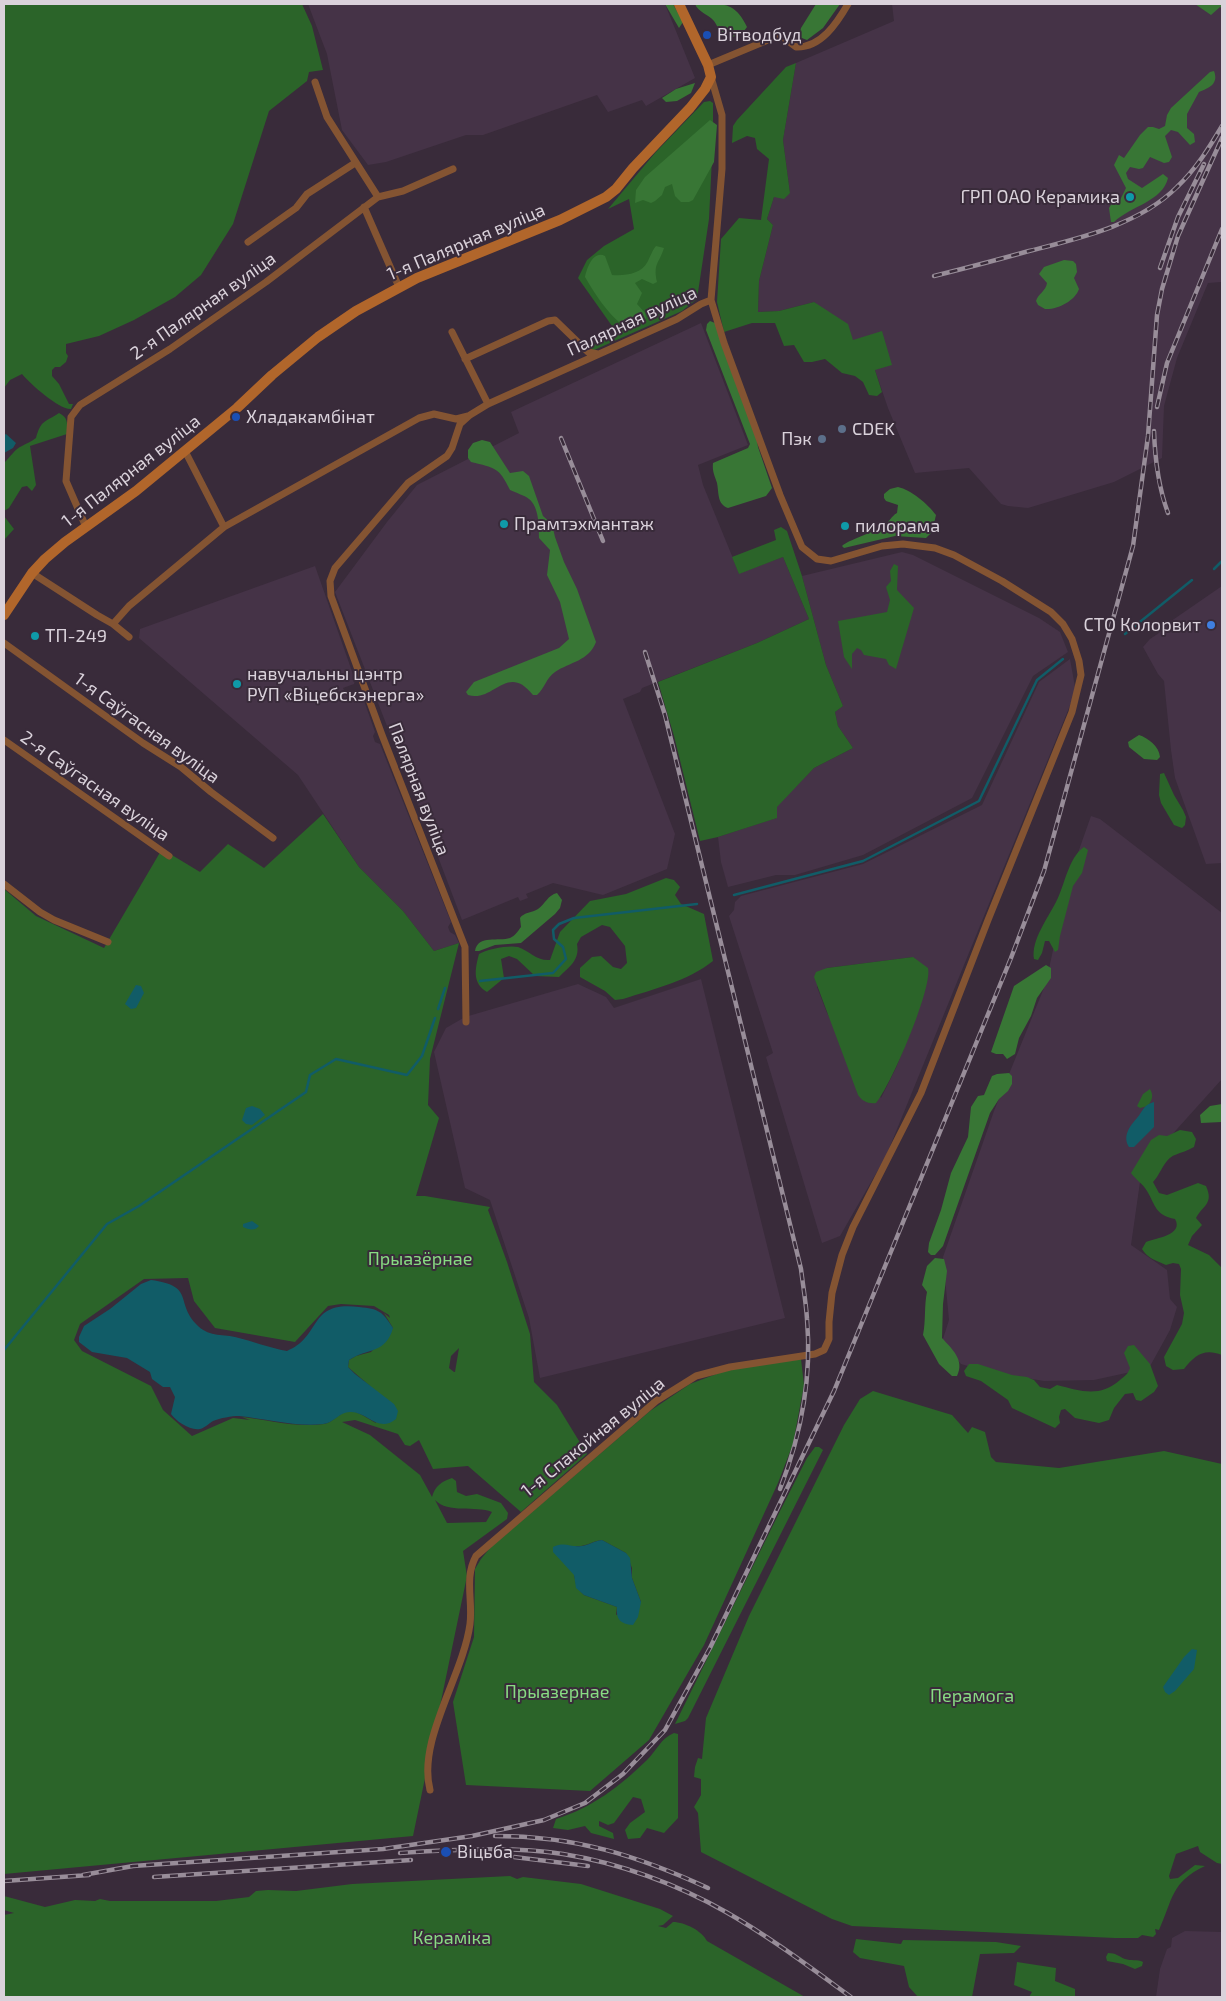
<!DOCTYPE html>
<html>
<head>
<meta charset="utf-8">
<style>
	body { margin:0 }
	#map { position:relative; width:1226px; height:2001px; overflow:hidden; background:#392b3a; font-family:"Exo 2",sans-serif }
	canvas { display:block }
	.frame { position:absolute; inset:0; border:5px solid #dad2db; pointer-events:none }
</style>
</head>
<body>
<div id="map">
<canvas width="1226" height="2001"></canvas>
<div class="frame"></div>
</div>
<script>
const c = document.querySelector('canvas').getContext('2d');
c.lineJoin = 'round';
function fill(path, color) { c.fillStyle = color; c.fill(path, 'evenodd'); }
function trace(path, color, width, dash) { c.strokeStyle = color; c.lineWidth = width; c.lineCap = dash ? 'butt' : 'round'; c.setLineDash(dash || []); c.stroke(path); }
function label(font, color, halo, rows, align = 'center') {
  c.font = font + ' "Exo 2",sans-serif'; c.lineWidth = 4; c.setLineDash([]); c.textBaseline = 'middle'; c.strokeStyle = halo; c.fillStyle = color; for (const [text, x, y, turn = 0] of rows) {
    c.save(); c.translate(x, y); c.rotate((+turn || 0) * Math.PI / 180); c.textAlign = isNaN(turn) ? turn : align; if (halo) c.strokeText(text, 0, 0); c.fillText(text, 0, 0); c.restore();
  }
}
fill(new Path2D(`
	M308,4H665L695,78L646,106L642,100L608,112L597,95L483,135H466L386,162L368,165L342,130L327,54Z
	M892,4H1222V279L1221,282L1208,283L1177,358L1164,406L1162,458L1114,482L1028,508L1008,506L1001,504L969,468L915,473L888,408L875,370L853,340L814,302L779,311L758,312L759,281L773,225L767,219L774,197L790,193L783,140L796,63L894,21Z
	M701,323L748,445L698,465L703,485L739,573L783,557L809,619L757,643L642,688L640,692L623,699L675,834L667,869L603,895L553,883L526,894L528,898L520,901L518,897L462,920L418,804L421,801L418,794L413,793L335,592L387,522L417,485L519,433L511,412Z
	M902,552L913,555L1039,618L1060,632L1068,652L1033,676L972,798L863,855L795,875H776L728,887L721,862L718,837L776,818V807L814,768L853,748L838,726L835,712L843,706L826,665L802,576Z
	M315,566L355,680L354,684L343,688L347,697L362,695L375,732L373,736L375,742L380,744L451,922L448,927L450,932L455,935L459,943L434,951L403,911L359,867L298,775L139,638L140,629Z
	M1222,586V863L1206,864L1175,778L1171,750L1164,681L1158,674L1143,647L1150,639L1159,633L1164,626Z
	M1070,659L1075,687L1073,698L886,1156L840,1236L822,1243L766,1057L773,1053L729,916L734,910L735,902L741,896L863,864L982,805L1039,682ZM913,957L912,1028L896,1068L881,1098L827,1013L817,987L827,968Z
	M1091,816L1100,819L1222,913V1079L1142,1168L1131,1245L1167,1270L1170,1299L1177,1307L1170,1330L1149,1368L1094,1380L1044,1381L985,1371L961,1364L942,1342L949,1320L943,1257L994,1111L1046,983L1067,884Z
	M701,979L785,1318L540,1378L529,1318L490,1200L465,1188L434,1052L446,1028L465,1017L578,984L606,997L614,1008Z
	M1185,1931L1222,1932V1997H1156L1160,1969L1167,1949L1171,1947L1172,1938Z`), '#453347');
fill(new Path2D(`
	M4,4H302L312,26L323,70L309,72L307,81L269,111L233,224L201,275L175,297L134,320L99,336L66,344V353L68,356L66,362L60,367H55L52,370V376L59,384L69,404H73L71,409C60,410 30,384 22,374L10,380L4,388Z
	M796,63L783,140L790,193L784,199L774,197L767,219L773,225L759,281L758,312L779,311L814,302L848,324L853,340L882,331L892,365L875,370L882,392L877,396L869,395L863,382L855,376L842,373L825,359L812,362H804L794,345L784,346L775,323H752L724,332L717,302L721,239L739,218L761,220L769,159L757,149L755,138L747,136L732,143L733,126L737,120L786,67Z
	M710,101L713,103V137L709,219L697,299L682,311L592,351L585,347L617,333L578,278L587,260L604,246L634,229L629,199L608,209L655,153L704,102Z
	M59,413C69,418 67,424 67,434L30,446L36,485L32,491L27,486L22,487L9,508L4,511V463C10,457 15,449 22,446C27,443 31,442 36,438C41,420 44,423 59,413Z
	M4,516L14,529L4,540Z
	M781,527L787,531L802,576L826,665L843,706L835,712L838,726L853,748L814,768L777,807V818L718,837L700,841L674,736L658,682L757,643L809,619L783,557L739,574L732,557L776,540L774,530Z
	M894,564L898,566L897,590L914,608L896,669L889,665L886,659L864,655L861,650L857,648L852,654V669L844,657L838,621L887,612L890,600L886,587L891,581L890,571Z
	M1164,773L1174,795L1183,810L1186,817L1185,825L1182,828L1174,825L1161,803L1159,795L1160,774Z
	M323,814L359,867L403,911L434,951L459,943L430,1059L428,1105L439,1118L416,1196H425L490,1207L488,1210L507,1262L530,1334L534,1382L557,1405L587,1454L521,1512L468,1466L433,1469L419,1440L410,1446L405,1445L398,1434L355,1420L342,1422L370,1435L420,1475L432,1497C435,1486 441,1482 452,1478L456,1481L457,1492L466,1496L477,1494L501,1503L508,1513L507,1519L463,1551L467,1576L413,1836L4,1874V889L36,916L104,948L162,849L200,872L228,844L264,868ZM188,1278L194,1301L215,1328L295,1342L328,1306L341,1304L374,1306L389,1315L390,1318L384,1313L393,1328L371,1352L356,1356L349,1360L348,1367L370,1386L376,1423C370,1420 359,1412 352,1411C340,1410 335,1422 324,1424C298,1428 268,1420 242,1417L250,1420L233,1418L192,1436L163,1410L151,1386L82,1351L74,1340L80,1324L144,1279ZM459,1348L455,1372H454L449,1368L451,1356ZM435,1500C448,1514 475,1505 492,1512L486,1522L447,1523Z
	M1084,847L1088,850L1082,873L1073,886L1060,936L1058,950L1055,952L1049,941H1045L1042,953L1038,960L1034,959C1031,940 1048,918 1056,902C1065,885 1068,858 1084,847Z
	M666,878L674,880L680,887L675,895L681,904L704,914L713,961C688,981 654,989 623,999L615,1000L605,991L580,977V968L592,957L601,956L613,967L621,969L627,963L625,946L610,927L602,925L581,937L577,944C580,960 570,966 559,977L535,976L517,959L509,956L501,959L504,978L487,992C472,983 475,969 479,954C488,949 508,945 518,947C530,951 536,961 550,960L560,932L590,901L626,894Z
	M913,957L928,968C933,987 891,1086 876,1103C868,1104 862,1101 858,1095L814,977L816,972L827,968Z
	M1150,1089C1154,1096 1152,1100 1148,1106L1140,1108L1137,1106L1143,1094Z
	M1180,1130L1192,1132L1196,1139L1194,1147C1187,1151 1182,1152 1175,1155C1164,1159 1161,1174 1153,1182L1159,1193L1167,1195L1198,1183L1206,1186C1214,1204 1203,1205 1196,1218L1202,1225L1192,1236L1188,1245L1209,1255L1222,1268V1355C1204,1348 1195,1355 1184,1369L1173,1370L1166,1366L1164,1357L1182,1324L1184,1313L1180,1295L1181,1269L1179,1264L1173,1263L1166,1265C1157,1261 1147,1258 1142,1249L1146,1242C1156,1238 1184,1235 1175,1219C1155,1215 1156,1206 1147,1191C1143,1184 1135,1179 1131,1173L1151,1140L1159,1135L1167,1136Z
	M1134,1345L1150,1364L1158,1386L1154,1392L1141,1401L1136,1400L1133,1393L1125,1394L1114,1408L1109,1420L1099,1423L1075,1418L1065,1409L1061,1410L1059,1417L1060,1423L1055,1428L1012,1408L1008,1400L981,1381L966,1376L964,1371L969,1364H978L1012,1375L1027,1377L1034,1380L1040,1387L1050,1389L1057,1385C1081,1391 1099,1398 1120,1380C1125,1376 1128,1374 1130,1368L1124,1353L1128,1346Z
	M801,1359L804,1385L793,1444L778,1483L704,1645L649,1740L590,1791L466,1785L453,1702L474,1637L475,1569L481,1559L490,1548L650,1411L690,1384L727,1370ZM602,1540L626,1553L632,1568V1578L641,1602L616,1615L617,1607L584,1595L577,1588L574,1575L576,1546C585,1547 593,1541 602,1540Z
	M873,1391L952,1415L968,1433L972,1427L985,1432L991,1457L996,1462L1059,1468L1164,1451L1222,1464V1864L1217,1863L1200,1852L1198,1846L1176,1854L1169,1876L1170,1879L1178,1878L1195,1865L1205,1866C1171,1882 1173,1899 1159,1930L1155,1929L1156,1934L1153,1937L1142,1935L1138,1938H1115L852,1926L832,1919L701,1852L698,1813L694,1807L701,1795V1779L694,1777L695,1767L698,1758L702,1759L706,1718L749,1616L844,1425L860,1399Z
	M815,1447H819L823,1450L688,1718L685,1721L675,1724L780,1511L807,1458Z
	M674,1733L678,1734V1818L664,1833L647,1828L640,1838L628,1839L625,1830L630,1823L645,1812L641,1799L633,1797L614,1823L608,1825L599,1821V1826L613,1833L614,1839L591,1833L585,1826L568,1830L553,1828L556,1819C592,1808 620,1786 647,1760C657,1750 661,1738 674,1733Z
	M510,1876L517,1879L523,1877L581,1884L660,1909L673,1916L663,1925L658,1926L666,1928L673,1922C685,1922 702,1931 707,1941L805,1997H4V1915L14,1913L4,1910V1896L45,1907L75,1900L95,1901L100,1899L110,1901H216L249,1897L256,1891L268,1890L296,1891L352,1884Z
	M856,1939L901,1944L903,1940L996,1942L1021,1946L1014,1953L980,1954L972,1997H918L909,1987L904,1966L860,1958L853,1952Z
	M1108,1953C1116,1953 1118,1956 1125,1959C1131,1961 1137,1959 1143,1962L1142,1966L1135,1969L1123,1964L1107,1961L1106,1957Z
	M1017,1962L1056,1968L1055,1981L1075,1989V1997H1029L1032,1992L1014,1985Z`), '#2b6429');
fill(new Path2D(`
	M665,4H673L683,22L679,28Z
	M695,4C721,4 734,0 747,27L741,35L727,38C718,32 719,28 714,21C708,14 698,12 695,4Z
	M816,4H840L823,28L807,40L799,37L801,28Z
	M1195,4H1222V8L1220,7L1211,15Z
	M1214,71C1219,84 1209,88 1199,92L1187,114V128L1194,134L1195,142L1190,145L1178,132L1171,130L1165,136L1172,157L1169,162L1164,163L1150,157L1143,168L1139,169L1130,167L1126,173L1128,179L1142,188L1163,174L1168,178C1163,201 1131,206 1114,222H1111L1109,208L1112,203L1120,200L1126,188L1114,165L1119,155L1124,158L1140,135L1148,127H1153L1159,129L1165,126L1167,115L1171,108L1210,72Z
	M695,83L691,93L677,101L666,102L662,98L676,89Z
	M710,120L717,125L714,162L693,200L689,202H681L675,196L672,184L665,187L662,195L655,201L651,203L643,200L635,203L636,190L645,177Z
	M656,246L664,248C659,264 653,263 657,282L653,284L642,279L635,283L642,293L637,304L645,313L646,318L638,327L630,330C611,319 596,296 585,277C587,268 593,250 605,256L612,275C625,276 642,274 648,261C651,255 652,251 656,246Z
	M1064,260L1073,261L1076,264L1077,272L1074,278L1079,289C1075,301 1057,310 1045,309L1038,305L1036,301C1038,294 1046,291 1047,283L1039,274L1044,267Z
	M710,321L715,323L757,440L758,447L772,488L766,496L728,508C717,504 719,493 717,483C715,476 712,472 713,463L748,448L750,444L706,330L707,324Z
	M482,440L490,442L510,473L523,471L529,476L543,516L552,524L555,537L564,562L577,589L596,642C589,661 570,662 555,672C546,678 545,688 537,695H533C507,662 494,703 468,695L466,692L474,682L559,648L569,639L560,602L547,575L550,550L539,538C539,526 539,507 529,499C524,495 516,493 510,490C499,467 495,468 471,462L468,458V450L473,443Z
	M898,487C911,490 928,504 936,515L932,532L926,538L895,536L844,548L842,546C848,540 872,533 882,527C889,523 891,516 897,513L898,505L886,501L884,498V494L890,489Z
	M1139,735C1148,738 1159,746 1160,757L1157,760L1144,759L1129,747L1128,742Z
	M557,893L562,900L560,908L555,914L521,943L495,945L479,951H475C478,934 499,942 510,938C515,936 518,931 521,927L520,918C524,912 532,913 538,909C545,904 548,895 557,893Z
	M1046,965L1051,968V978L1037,998L1031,1016L1019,1038L1015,1054L1007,1059L1003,1054H996L991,1052L1014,986Z
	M1009,1073L1012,1076V1084L1008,1091L999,1099L990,1113L943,1246L935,1255H931L928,1252L929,1243L941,1210L951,1173L968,1137L971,1107L978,1096L984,1095L992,1076L997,1074Z
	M1222,1104V1122L1201,1123L1200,1115L1210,1106Z
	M935,1258L944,1259L947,1271L943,1304L942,1338C952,1349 965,1360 957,1376H952L939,1364L923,1335C926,1320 924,1306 927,1292L922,1285L927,1266Z`), '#387635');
fill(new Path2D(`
	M6,434L16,443L13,448L4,453V435Z
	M136,985L141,986L144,993L136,1008L131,1009L125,1004Z
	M1154,1102V1127L1134,1147H1129C1122,1136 1130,1126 1137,1118C1143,1111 1143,1105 1154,1102Z
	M252,1106L260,1109L265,1115L252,1125L246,1124L242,1120L246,1108Z
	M252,1221L259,1226C255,1231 249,1230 243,1227V1224Z
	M151,1280C195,1286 175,1301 196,1324C208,1337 221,1334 235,1337C253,1341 269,1348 287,1351C323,1336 307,1301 359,1307C379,1309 382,1311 393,1328C386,1354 367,1348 349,1360L348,1367L355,1374L394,1404L398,1411L396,1419C378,1434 367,1411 350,1412C339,1412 334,1423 323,1424C296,1427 267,1419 239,1416C232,1416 220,1418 213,1421C209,1423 205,1428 200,1429C190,1431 176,1421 171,1414L175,1397L170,1387H163L152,1379L150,1372L127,1358L92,1352L79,1342V1337L84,1326L110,1309L141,1284Z
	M602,1540L626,1553L630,1558L632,1578L641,1602L638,1617L633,1625C620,1624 616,1619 617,1607L584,1595L576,1588L574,1575L553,1552V1547C566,1541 570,1548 582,1546C589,1545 594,1541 602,1540Z
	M1192,1649L1197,1650L1194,1669L1175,1691L1169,1695L1165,1692L1163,1687L1184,1657Z`), '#115c67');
trace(new Path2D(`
	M1214,569L1222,561
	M1125,634L1192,580
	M734,895L863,861L979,801L1037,680L1063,659
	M480,981L553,973L566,959L563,947L554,939L553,930L559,924L574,918L697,904
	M438,1009L445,988
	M4,1350L107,1224L139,1206L306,1092L310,1075L336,1059L407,1075L422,1056L435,1018`), '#115c67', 2.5);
trace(new Path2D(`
	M708,65L780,35L796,47C821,48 837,23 848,4
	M315,82L327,117L378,197
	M364,207L399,287
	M248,242L296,208L307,194L355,163
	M452,332L488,404
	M465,359L548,321L555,320L588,352L598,354
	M185,451L224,527
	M86,527L66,481L71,417L80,405L170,349L266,282L378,197L403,191L453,169
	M32,573L97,615L113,624L129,637
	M113,624L129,606L224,527L419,418L434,414L456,419L468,416
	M4,643L143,743L181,767L211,792L273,838
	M4,740L169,856
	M4,884L40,912L54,920L108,942
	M466,1022L465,947L382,735L331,596L330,581L335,568L408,483L447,456L452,448L460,424L470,415L488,404L677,319L701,304L711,300
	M430,1790C417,1740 463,1676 470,1624C473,1600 464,1578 476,1556L656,1401L696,1376L730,1367L815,1354L824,1350L829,1339V1322L832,1293L842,1255L853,1227L921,1093L988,920L1072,712L1081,675L1079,661L1072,639L1063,624L1051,612L1002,581L954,555L935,548L903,544L882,546L831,561L817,559L802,547L780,495L724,343L711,300L722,169V115L711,77`), '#845432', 7);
trace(new Path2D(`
	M4,615L32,573L45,559L65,542L136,491L237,408L272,375L318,337L356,311L417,278L560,220L606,197L616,189L633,168L690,108L705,89L711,77L708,65L679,4`), '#b1662b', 10);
const rail = new Path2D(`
	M1160,268L1178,217L1204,164
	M934,276C966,268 997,260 1029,251C1080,238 1139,225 1177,187C1196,169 1209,148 1222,126
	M1157,407L1167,363L1222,229
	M1154,431C1155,460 1158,486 1168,513
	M561,438L603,541
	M645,652L665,715L801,1269C803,1286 806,1302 807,1319C812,1377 801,1435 780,1489
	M495,1836C575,1836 636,1855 708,1888
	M400,1853C450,1850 514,1846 563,1854C619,1863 677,1884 726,1912C770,1937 811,1968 851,1997
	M514,1857L588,1866
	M83,1875L133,1866L383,1849L472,1836L544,1820L585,1803L623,1774L665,1730L710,1648L834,1391L1011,958L1044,871L1133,546L1148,436L1157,315L1162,289L1178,236L1222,138
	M154,1877L411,1860
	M4,1881L89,1875`);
trace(rail, '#988d99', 4.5);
trace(rail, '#392b3a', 2.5, [8]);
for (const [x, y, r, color] of [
	[707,35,5,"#1a4fb4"],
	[1130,197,5,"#0f9aa8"],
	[236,417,5,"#1a4fb4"],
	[842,429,5,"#5c6f8a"],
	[822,439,5,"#5c6f8a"],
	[504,524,5,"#0f9aa8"],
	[845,526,5,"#0f9aa8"],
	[1211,625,5,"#3f7fe0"],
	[35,636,5,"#0f9aa8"],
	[237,684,5,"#0f9aa8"],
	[446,1852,6,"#1a4fb4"]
]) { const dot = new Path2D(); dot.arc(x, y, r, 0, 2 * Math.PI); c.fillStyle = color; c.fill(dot); trace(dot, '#392b3a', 2); }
label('18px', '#dad2db', '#392b3a', [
	["Вітводбуд",717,35],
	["ГРП ОАО Керамика",1120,197,"right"],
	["Хладакамбінат",246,417],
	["CDEK",852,429],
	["Пэк",812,439,"right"],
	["Прамтэхмантаж",514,524],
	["пилорама",855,526],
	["СТО Колорвит",1201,625,"right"],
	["ТП-249",45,636],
	["навучальны цэнтр",247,674],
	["РУП «Віцебскэнерга»",247,695],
	["Віцьба",457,1852]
], 'left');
label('18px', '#dad2db', '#392b3a', [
	["1-я Палярная вуліца",466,242,-23],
	["2-я Палярная вуліца",203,306,-35],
	["Палярная вуліца",632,321,-25],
	["1-я Палярная вуліца",131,471,-38],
	["1-я Саўгасная вуліца",147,728,36],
	["2-я Саўгасная вуліца",95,786,35],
	["Палярная вуліца",419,789,69],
	["1-я Спакойная вуліца",593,1437,-39]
]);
label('18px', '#88dc83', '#392b3a', [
	["Прыазёрнае",420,1259],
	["Прыазернае",557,1692],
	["Перамога",972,1696],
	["Кераміка",452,1938]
]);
</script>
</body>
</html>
